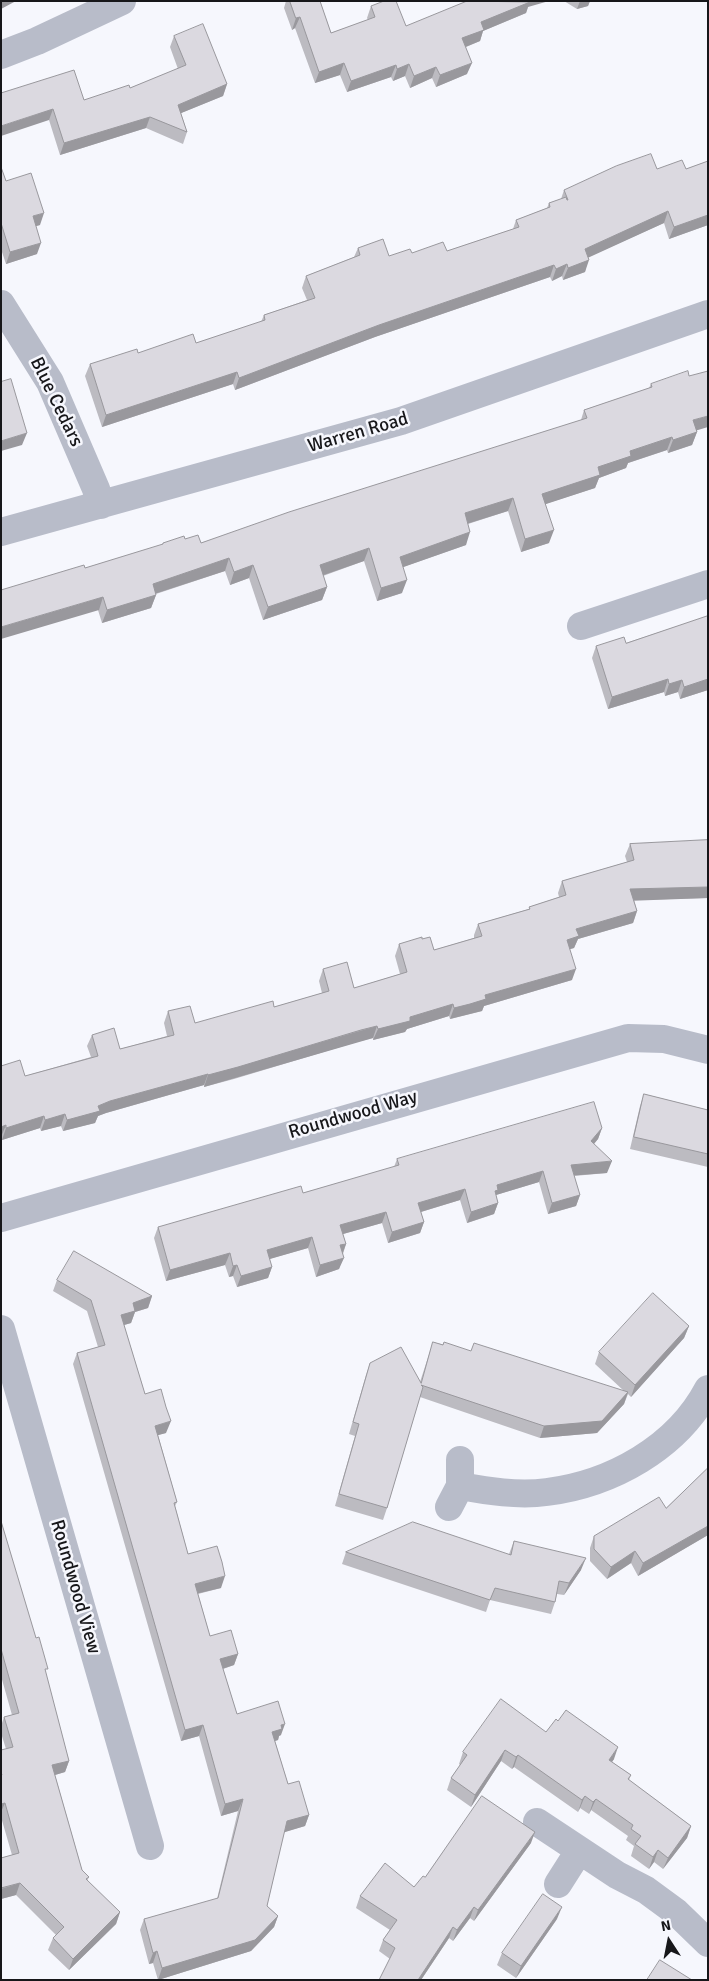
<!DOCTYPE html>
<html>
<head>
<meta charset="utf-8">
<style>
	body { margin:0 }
	#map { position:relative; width:709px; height:1981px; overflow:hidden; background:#f6f7fd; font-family:Signika,sans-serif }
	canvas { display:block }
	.frame { position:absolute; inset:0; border:2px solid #17171a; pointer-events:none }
	.north { position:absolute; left:644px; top:1916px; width:50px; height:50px; -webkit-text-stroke:4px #f6f7fd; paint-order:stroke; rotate:349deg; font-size:14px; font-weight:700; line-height:20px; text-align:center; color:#17171a }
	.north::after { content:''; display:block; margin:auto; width:18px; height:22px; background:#17171a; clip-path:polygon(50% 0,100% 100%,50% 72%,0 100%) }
</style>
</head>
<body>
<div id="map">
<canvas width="709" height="1981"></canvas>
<div class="frame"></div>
<div class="north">N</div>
</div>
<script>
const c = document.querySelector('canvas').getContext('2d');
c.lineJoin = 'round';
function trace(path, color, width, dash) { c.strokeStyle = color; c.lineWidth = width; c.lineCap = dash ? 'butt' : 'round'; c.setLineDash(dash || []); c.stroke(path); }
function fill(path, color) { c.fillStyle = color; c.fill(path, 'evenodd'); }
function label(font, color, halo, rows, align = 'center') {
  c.font = font + ' Signika,sans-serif'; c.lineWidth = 5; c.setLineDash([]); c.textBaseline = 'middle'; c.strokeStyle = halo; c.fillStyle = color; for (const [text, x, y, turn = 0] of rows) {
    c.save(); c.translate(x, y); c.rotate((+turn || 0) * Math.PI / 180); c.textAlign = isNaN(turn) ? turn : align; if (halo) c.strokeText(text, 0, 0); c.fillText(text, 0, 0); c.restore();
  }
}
trace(new Path2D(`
	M1,55L37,41L122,1
	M1,304L50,382L96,489L101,505
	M1,532L401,421L708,314
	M581,626L708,584
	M1,1218L628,1038L664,1039L708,1050
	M1,1329L150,1846
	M460,1486C488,1491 518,1496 547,1492C611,1484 677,1448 708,1389
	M449,1507L460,1486V1460
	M537,1822L617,1875L646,1890L676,1912L708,1943
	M558,1884L579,1851`), '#b8bcc9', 28);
fill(new Path2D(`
	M286,1H320L331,33L368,20L367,18L371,6L406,26L528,7L526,13L483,31L480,41L466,47L467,74L436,87L432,78L410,88L405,76L393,81L391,77L347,92L340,75L315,83L295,28L292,30L284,8Z
	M564,1H590L588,6L577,9Z
	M174,36L227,84L223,96L181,113L187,132L183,144L146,128L60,155L49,120L1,93L84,100L130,88L178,69L170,47Z
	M708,161V225L669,239L664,223L588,257L585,272L563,280L562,276L552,281L550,277L375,337L235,390L233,384L102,427L85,376L90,364L138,353L196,343L261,322L264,315L307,300L302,288L306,276L354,257L358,248L389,256L412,253L447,251L513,229L516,220L547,208L549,203L561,199L564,190L657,169H686Z
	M1,167L6,181L40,225L36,226L37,254L6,264L1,249Z
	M651,384L696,431L697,432L692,445L668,453L667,450L628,463L626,468L599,478L595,488L545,504L549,543L521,552L508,511L468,524L466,545L403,567L402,593L377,601L364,561L323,576L327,587L322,600L263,620L249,578L230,585L225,571L156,594V595L151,608L102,623L85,568L162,545L163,543L185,539L201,543L581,420L584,410L649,388Z
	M708,616V690L680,699L678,692L665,696L664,692L608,709L592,658L596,646L626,643Z
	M708,840V898L634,900L637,911L633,923L578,939L574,948L570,949L572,980L484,1006L482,1011L450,1019L449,1016L407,1029L405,1032L373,1040V1038L357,1042L234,1079L204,1087V1085L106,1113L98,1116L95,1123L63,1131L61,1126L41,1131L40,1128L2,1140L1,1137V1066L25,1076L91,1057L87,1046L92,1035L120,1049L167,1036L164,1023L168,1011L195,1023L274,1007L322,993L319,981L323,969L354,988L400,974L395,956L399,944L422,939L434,950L474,938V935L478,924L529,909V907L559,897L558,893L562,881L627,862L625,856L630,844Z
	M644,1094L708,1110V1167L630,1149L640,1106Z
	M602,1128L598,1139L594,1144L607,1173L574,1176L580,1195L576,1206L548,1214L539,1182L496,1195V1196L498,1203L494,1214L467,1223L460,1200L421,1212L424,1222L420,1233L388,1243L382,1223L343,1234L346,1244L343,1254L339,1269L316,1277L308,1248L269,1259L272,1267L268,1278L237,1287L233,1276L229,1277L225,1265L166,1281L154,1238L158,1227L303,1193L394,1167L397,1159Z
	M57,1280L152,1296L148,1308L135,1312L131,1323L124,1325L145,1394L166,1433L158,1435L177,1502L175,1506L188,1554L221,1588L198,1594L210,1636L238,1654L234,1665L223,1669L237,1714L281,1735L279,1736L278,1740L275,1741L288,1784L309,1815L305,1826L284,1832L267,1906L278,1916L274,1927L251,1951L158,1980L153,1963L149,1964L140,1930L144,1919L217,1899L238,1811L221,1816L199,1736L181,1741L73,1364L77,1353L98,1347L87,1311L53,1291Z
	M689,1326L684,1338L631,1397L628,1394L624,1404L597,1433L540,1438L420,1397L387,1508L383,1520L335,1506L355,1436L349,1434L366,1375L370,1363L420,1382L433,1342L624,1391L595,1364L599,1352Z
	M708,1468V1535L638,1576L631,1563L607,1579L590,1561V1548L594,1536L666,1508Z
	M1,1521L46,1674L69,1761L65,1772L55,1775L82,1870L89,1877L87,1881L120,1912L116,1924L69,1970L48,1950L53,1938L56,1935L16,1895L1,1899V1858L12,1855L1,1817V1750L6,1749L1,1733V1726L4,1717L12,1715L1,1676Z
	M514,1541L581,1570L564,1595L557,1594L555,1602L551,1614L490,1600L486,1612L342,1564L346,1552L509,1554Z
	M546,1732L614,1759L612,1762L631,1775L629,1780L691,1826L687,1838L663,1869L654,1862L649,1869L631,1856L634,1846L626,1840L628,1836L591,1810L589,1814L580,1808L578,1812L514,1767L512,1769L501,1761L471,1807L447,1790L451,1778L460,1765L459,1764L463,1752Z
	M531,1843L474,1921L470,1918L453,1941L449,1938L421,1980H379L390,1959L379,1951L383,1940L390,1930L356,1908L360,1896L414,1887L425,1877Z
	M557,1919L516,1978L497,1965L502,1953Z`), '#bcbbc1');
fill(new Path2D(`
	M1,1H16L1,9Z
	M527,1H549L528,7L526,13L483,31L480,41L458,50L462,38L481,22Z
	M580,1H590L588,6L577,9Z
	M300,17L295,28L292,30L296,18Z
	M344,63L340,75L315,83L319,72Z
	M472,63L467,74L436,87L440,75Z
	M409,64L405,76L393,81L397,69Z
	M396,65L391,77L347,92L351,81Z
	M436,67L432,78L410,88L414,76Z
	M227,84L223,96L174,116L178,105Z
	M53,109L49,120L1,136V126Z
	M150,117L146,128L60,155L64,143Z
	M668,211L664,223L581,261L585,249Z
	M44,213L40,225L29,228L33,216Z
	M708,215V225L669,239L674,227Z
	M41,243L37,254L6,264L10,252Z
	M589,260L585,272L563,280L568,268Z
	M567,264L562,276L552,281L556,269Z
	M554,265L550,277L375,337L235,390L239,378L379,325Z
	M237,372L233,384L102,427L106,415Z
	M708,416V427L688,433L693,420Z
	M697,432L692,445L668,453L673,440Z
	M27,433L22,445L1,451V441Z
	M672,437L667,450L628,463L626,468L599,478L595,488L537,507L542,494L630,451Z
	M513,498L508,511L460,526L465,513Z
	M554,530L549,543L521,552L525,539Z
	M470,532L466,545L395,570L400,557Z
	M369,548L364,561L315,578L320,565Z
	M229,558L225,571L148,596L153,584Z
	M253,565L249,578L230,585L234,572Z
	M407,580L402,593L377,601L381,588Z
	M327,587L322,600L263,620L268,607Z
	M156,595L151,608L102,623L107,610Z
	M103,597L99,610L1,639V627Z
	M668,679L664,692L608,709L612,697Z
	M708,679V690L680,699L684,687Z
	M682,680L678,692L665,696L669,684Z
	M708,887V898L626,901L630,889Z
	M637,911L633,923L578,939L574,948L563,951L567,940L576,929Z
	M576,969L572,980L484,1006L482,1011L450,1019L454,1008L485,995Z
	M453,1004L449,1016L407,1029L405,1032L373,1040L378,1029L410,1017Z
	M377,1026L373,1038L204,1087L208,1075Z
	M208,1074L204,1085L106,1113L98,1116L95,1123L63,1131L67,1120L98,1106L110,1101Z
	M65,1114L61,1126L41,1131L45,1120Z
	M44,1116L40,1128L2,1140L6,1128Z
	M6,1125L1,1137V1127Z
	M602,1128L598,1139L587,1152L591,1141Z
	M612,1161L607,1173L567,1176L571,1165Z
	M543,1171L539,1182L496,1195L494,1201L490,1202L497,1185Z
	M465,1189L460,1200L414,1214L418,1203Z
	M580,1195L576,1206L548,1214L552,1203Z
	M498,1203L494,1214L467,1223L471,1212Z
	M386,1212L382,1223L336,1236L340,1225Z
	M424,1222L420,1233L388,1243L392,1232Z
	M312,1237L308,1248L263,1261L267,1250Z
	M346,1244L342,1255L340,1245Z
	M230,1253L225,1265L166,1281L170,1270Z
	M344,1258L339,1269L316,1277L320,1265Z
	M237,1265L233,1276L229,1277L233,1266Z
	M272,1267L268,1278L237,1287L241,1276Z
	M152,1296L148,1308L135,1312L131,1323L117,1327L121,1315L133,1303Z
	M689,1326L684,1338L631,1397L635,1385Z
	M628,1392L624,1404L597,1433L540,1438L544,1426Z
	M171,1421L166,1433L151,1437L155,1426Z
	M708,1526V1535L638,1576L643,1563Z
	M635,1551L631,1563L607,1579L611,1567Z
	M586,1558L581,1570L564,1595L569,1583Z
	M225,1576L221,1588L191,1595L195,1584Z
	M238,1654L234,1665L216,1671L220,1659Z
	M285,1724L281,1735L279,1736L278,1740L268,1743L272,1732L281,1725Z
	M203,1725L199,1736L181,1741L185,1730Z
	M618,1747L614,1759L605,1772L609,1760Z
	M505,1750L501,1761L471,1807L475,1795Z
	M518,1755L514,1767L512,1769L516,1757Z
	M69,1761L65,1772L48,1777L52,1765Z
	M585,1796L580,1808L578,1812L582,1800Z
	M243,1799L238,1811L221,1816L225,1804Z
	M596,1799L591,1810L589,1814L593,1802Z
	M5,1803L1,1812V1804Z
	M309,1815L305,1826L282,1833L287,1821Z
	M691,1826L687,1838L663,1869L668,1858Z
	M535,1832L531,1843L474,1921L478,1910Z
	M658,1850L654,1862L649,1869L653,1857Z
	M20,1883L16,1895L1,1899V1889Z
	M474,1907L470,1918L453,1941L457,1930Z
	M562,1907L557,1919L516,1978L521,1966Z
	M120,1912L116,1924L69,1970L73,1959Z
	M278,1916L274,1927L251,1951L158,1980L162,1968Z
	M453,1927L449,1938L421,1980H418Z
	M157,1951L153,1963L149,1964L153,1953Z`), '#99989d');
const building = new Path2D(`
	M290,1H320L331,33L375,17L371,6L384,1H396L406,26L467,1L530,2L481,22L484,30L462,38L472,63L440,75L436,67L414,76L409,64L397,69L396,65L351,81L344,63L319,72L300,17L296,18Z
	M203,24L227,84L178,105L187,132L150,117L64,143L53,109L1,126V93L74,70L84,100L129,85L130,88L186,65L174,36Z
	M651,154L657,169L682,160L686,169L708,161V215L674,227L668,211L585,249L589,260L568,268L567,264L556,269L554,265L379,325L239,378L237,372L106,415L90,364L137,349L138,353L193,334L196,343L265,320L264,315L315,298L306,276L360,255L358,248L383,239L389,256L410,249L412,253L443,242L447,251L519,227L516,220L550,207L549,203L566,197L567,200H568L564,190L616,166Z
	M1,167L6,181L31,173L44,213L33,216L41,243L10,252L1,223Z
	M688,371L689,376L708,371V416L693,420L697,432L673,440L672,437L630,451L631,456L598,467L600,475L542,494L554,530L525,539L513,498L465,513L470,532L400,557L407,580L381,588L369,548L320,565L327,587L268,607L253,565L234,572L229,558L153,584L156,595L107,610L103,597L1,627V590L84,565L85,568L163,544V543L184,536L185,539L198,535L201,543L289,512L587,418L584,410L652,387L651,384Z
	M11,379L27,433L1,441V382Z
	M708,616V679L684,687L682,680L669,684L668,679L612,697L596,646L624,637L626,643Z
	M708,840V887L630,889L637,911L576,929L579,936L567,940L576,969L485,995L486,999L470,1004L454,1008L453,1004L410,1017V1021L378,1029L377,1026L361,1030L238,1067L208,1075V1074L110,1101L98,1106L100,1111L67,1120L65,1114L45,1120L44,1116L6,1128V1125L1,1127V1065V1066L20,1060L25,1076L98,1056L92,1035L114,1028L120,1049L174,1035L168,1011L190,1006L195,1023L273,1001L274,1007L329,991L323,969L347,962L354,988L407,972L399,944L422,937V939L430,937L434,950L482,936L478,924L530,909L529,907L566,895L562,881L634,860L630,844Z
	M644,1094L708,1110V1154L634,1137Z
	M594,1102L602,1128L591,1141L612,1161L571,1165L580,1195L552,1203L543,1171L497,1185L498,1190L495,1191L498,1203L471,1212L465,1189L418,1203L424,1222L392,1232L386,1212L340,1225L346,1244L340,1245L344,1258L320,1265L312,1237L267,1250L272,1267L241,1276L237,1265L233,1266L230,1253L170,1270L158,1227L301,1186L303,1193L399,1165L397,1159Z
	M74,1251L152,1296L133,1303L135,1311L121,1315L145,1394L161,1389L166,1407L171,1421L155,1426L177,1502L174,1503L188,1554L217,1546L222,1562L225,1576L195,1584L210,1636L231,1630L238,1654L220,1659L237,1714L278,1701L285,1724L281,1725L282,1729L272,1732L288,1784L299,1781L309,1815L287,1821L267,1906L278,1916L255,1940L162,1968L157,1951L153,1953L144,1919L218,1898L243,1799L225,1804L203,1725L185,1730L77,1353L105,1345L91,1300L57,1280Z
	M653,1293L689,1326L635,1385L599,1352Z
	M433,1342L443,1345L444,1342L471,1351L474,1343L628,1392L602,1421L544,1426L421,1385L423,1387L387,1508L339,1494L359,1424L353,1422L370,1363L401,1347L421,1383Z
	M708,1468V1526L643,1563L635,1551L611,1567L594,1549V1536L659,1497L666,1508Z
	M1,1521L36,1638L39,1637L48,1669H45L69,1761L52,1765L82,1870L89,1877L86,1879L120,1912L73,1959L53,1938L64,1927L20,1883L1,1888V1858L19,1853L5,1803L1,1804V1775H2L1,1772V1750L13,1747L4,1717L19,1713L1,1649Z
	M413,1522L511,1555L514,1541L586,1558L569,1583L559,1581L555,1602L495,1588L490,1600L346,1552Z
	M501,1699L546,1732L556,1719L558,1721L566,1710L618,1747L609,1760L631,1775L628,1779L691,1826L668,1858L658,1850L653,1857L635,1844L641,1836L631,1829L633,1825L596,1799L593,1802L585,1796L582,1800L518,1755L516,1757L505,1750L475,1795L451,1778L467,1755L463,1752Z
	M482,1796L535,1832L478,1910L474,1907L457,1930L453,1927L418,1980H379L395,1948L383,1940L397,1920L360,1896L385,1863L414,1887L423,1876L425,1877Z
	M543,1894L562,1907L521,1966L502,1953Z
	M660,1960L692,1980H647Z`);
fill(building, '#dbd9e0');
trace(building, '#99989d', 1);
label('19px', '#17171a', '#f6f7fd', [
	["Blue Cedars",56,402,64],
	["Warren Road",358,433,-16],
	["Roundwood Way",353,1115,-16],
	["Roundwood View",75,1587,74]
]);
</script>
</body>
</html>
